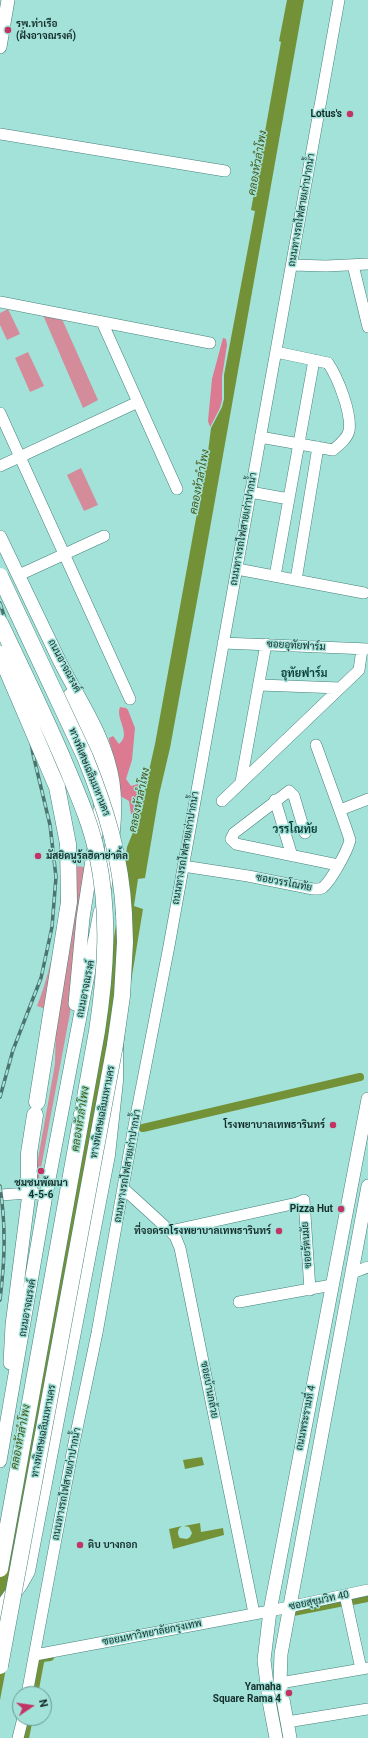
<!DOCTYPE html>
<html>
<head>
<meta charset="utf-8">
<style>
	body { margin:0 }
	#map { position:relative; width:368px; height:1738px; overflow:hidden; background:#a3e2d9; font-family:Roboto,sans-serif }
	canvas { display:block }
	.north { position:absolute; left:12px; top:1686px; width:40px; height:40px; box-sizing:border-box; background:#a3e2d9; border:1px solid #6a9a93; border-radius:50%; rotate:77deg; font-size:11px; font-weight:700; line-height:16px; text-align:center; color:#142d2a }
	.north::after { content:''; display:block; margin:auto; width:14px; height:18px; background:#c23463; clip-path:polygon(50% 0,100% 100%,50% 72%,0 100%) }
</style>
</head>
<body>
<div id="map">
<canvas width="368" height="1738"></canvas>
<div class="north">N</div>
</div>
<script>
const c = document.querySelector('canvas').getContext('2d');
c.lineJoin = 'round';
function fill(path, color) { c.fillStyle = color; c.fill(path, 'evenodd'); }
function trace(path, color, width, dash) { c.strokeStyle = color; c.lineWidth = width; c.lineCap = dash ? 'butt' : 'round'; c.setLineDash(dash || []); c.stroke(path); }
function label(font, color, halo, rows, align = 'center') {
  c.font = font + ' Roboto,Sarabun,sans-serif'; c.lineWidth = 3; c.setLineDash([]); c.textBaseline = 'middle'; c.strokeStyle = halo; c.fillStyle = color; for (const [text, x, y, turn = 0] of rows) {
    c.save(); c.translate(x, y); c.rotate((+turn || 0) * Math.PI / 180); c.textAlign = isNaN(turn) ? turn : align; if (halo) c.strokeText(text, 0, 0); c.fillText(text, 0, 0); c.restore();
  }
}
fill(new Path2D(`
	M8,309L20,334L7,340L0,325V313Z
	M43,315L62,319L98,400L83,408Z
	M28,352L44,386L30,392L15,358Z
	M81,468L98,505L84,511L67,475Z
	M73,866L86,867L70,1013L37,1189L33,1187L55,1064L56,1020Z
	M65,877L46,1009L37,1006C47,981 53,955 57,929C60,911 60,894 65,877Z`), '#d48c9b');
fill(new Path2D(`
	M223,338L226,339L227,345L222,377V400L220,408L210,427L208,421L212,379Z
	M120,707L126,708L128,710L135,728L132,760L126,779L131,786L138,784L141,787L142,790L139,793L138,812L135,814H131L129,801L122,797L120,793L119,776L109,740V738L113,736L119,744C132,734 115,719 120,707Z`), '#dc7a91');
fill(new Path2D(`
	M287,0H304L199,590L170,748L159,795L145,878L138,879L134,906L143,909L129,994L123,1052L0,1700V1527L101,1029L127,847L138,820L155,744L205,469L202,468L204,460H207L211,428L222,407L224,399V375L255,211L251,210L281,42L279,41Z
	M202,1457L204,1465L185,1469L183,1460Z
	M200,1523L201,1532L223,1528L224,1535L173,1549L169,1529L182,1526C177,1529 177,1534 180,1538L187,1539L190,1537L192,1533L189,1527L184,1526Z`), '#739237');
trace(new Path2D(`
	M143,1128L360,1077
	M347,1602L368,1598
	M293,1612L339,1603
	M34,1694L40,1662L42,1658L50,1657
	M25,1738L29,1718`), '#739237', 8);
const minor = new Path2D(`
	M0,134L225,171
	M292,265L326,266L368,264
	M353,265L368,327
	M0,302L210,343
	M102,322L177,489
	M0,413L130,699
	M260,437L333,450C339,445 347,439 349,431C352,413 338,378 328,363L276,352
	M0,466L138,402
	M250,492L289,499
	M237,569L364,593
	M19,575L104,536
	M275,576L314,360
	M296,580L318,447
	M223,643L368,649
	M260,685L340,688
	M241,782L266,644
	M275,800L292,856
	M222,801L359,670L362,649
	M340,810L368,799
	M305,833L294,796L289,791L234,833L231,839L236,844L338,865
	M183,866L248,876L313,889C316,889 320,889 322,888C330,883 348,850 350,840L345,825L316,745
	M124,1189L170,1231L175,1236L180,1248L254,1613
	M0,1195L29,1193L46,1195
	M170,1231L297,1203L304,1200L310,1290
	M352,1273L368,1267
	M239,1302L332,1285
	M345,1595L361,1669
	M35,1655L270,1611L368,1590
	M280,1683L368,1668
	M27,1694L73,1448L97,1333L134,1126L169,946L339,0
	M287,1722L368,1709
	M18,1738L23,1718`);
const major = new Path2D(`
	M0,47L8,0
	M0,537C20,578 39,619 59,660C79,700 106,736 113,782C118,816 111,853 105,887
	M70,695L99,766L102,796L83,918L75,1004
	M10,1363L12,1325L29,1193
	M0,1461L46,1195L100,912
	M276,1738L269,1701L264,1660L270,1611L368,1099
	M290,1738L280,1683L281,1654L368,1186`);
const highway = new Path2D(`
	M37,1102L69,902L68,844
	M29,1193V1153L35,1115
	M0,1611L19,1585L27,1571L107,1155L115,1081V1045L122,996L125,942L124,914`);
trace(minor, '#45817a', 12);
trace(major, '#45817a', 14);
trace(highway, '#45817a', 17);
trace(minor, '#fff', 11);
trace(major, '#fff', 13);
trace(highway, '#fff', 16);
const rail = new Path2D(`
	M0,603L16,653L33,754L50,825L56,877L52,927L41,978L13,1050L0,1097
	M0,1186C6,1228 5,1258 0,1300`);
trace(rail, '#4c746f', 3.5);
trace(rail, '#a3e2d9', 2, [6]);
const highwayBridge = new Path2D(`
	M0,576L85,757C106,809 121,857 124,914
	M0,623C23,671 46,718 66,766C78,795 91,824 97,854C110,913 106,972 97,1031L0,1569
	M0,654L57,787L68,844
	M0,1666L115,1045`);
trace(highwayBridge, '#45817a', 17, []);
trace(highwayBridge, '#fff', 16);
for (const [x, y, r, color] of [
	[8,30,4,"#c23463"],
	[350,114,4,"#c23463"],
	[38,856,4,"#c23463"],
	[333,1125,4,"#c23463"],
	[41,1171,4,"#c23463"],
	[341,1209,4,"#c23463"],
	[279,1231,4,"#c23463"],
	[80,1545,4,"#c23463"],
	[289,1693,4,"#c23463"]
]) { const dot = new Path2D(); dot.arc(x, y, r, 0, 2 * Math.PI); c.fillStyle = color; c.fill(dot); trace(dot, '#a3e2d9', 1.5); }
label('bold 10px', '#142d2a', '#a3e2d9', [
	["รพ.ท่าเรือ",16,24,"left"],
	["(ฝั่งอาจณรงค์)",16,36,"left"],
	["Lotus's",342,114],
	["มัสยิดนูรู้ลฮิดาย่าติ้ล",46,856,"left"],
	["โรงพยาบาลเทพธารินทร์",325,1125],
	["ชุมชนพัฒนา",41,1183,"center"],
	["4-5-6",41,1195,"center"],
	["Pizza Hut",333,1209],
	["ที่จอดรถโรงพยาบาลเทพธารินทร์",271,1231],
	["ดิบ บางกอก",88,1545,"left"],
	["Yamaha",281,1687],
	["Square Rama 4",281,1699]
], 'right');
label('10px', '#142d2a', '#a3e2d9', [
	["ถนนทางรถไฟสายเก่าปากน้ำ",302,210,-80],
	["ถนนทางรถไฟสายเก่าปากน้ำ",244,529,-80],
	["ซอยอุทัยฟาร์ม",296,646,3],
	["ถนนอาจณรงค์",64,666,62],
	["ทางพิเศษเฉลิมมหานคร",89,772,68],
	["ถนนทางรถไฟสายเก่าปากน้ำ",186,848,-80],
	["ซอยวรรโณทัย",284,883,11],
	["ถนนอาจณรงค์",86,989,-79],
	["ทางพิเศษเฉลิมมหานคร",103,1112,-79],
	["ถนนทางรถไฟสายเก่าปากน้ำ",128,1166,-80],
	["ซอยรัตนมัย",307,1245,-94],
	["ถนนอาจณรงค์",28,1308,-80],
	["ซอยบ้านกล้วย",209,1390,79],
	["ถนนพระรามที่ 4",306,1418,-79],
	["ทางพิเศษเฉลิมมหานคร",44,1431,-79],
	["ถนนทางรถไฟสายเก่าปากน้ำ",67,1484,-79],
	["ซอยสุขุมวิท 40",319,1601,-12],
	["ซอยมหาวิทยาลัยกรุงเทพ",152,1633,-11]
]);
label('italic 11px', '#435817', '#a3e2d9', [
	["คลองหัวลำโพง",258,163,-80],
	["คลองหัวลำโพง",200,482,-79],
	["คลองหัวลำโพง",140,800,-78],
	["คลองหัวลำโพง",81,1119,-81],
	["คลองหัวลำโพง",21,1437,-79]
]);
label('bold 11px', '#0b3d38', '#a3e2d9', [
	["อุทัยฟาร์ม",304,674],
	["วรรโณทัย",295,830]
]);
</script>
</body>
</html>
